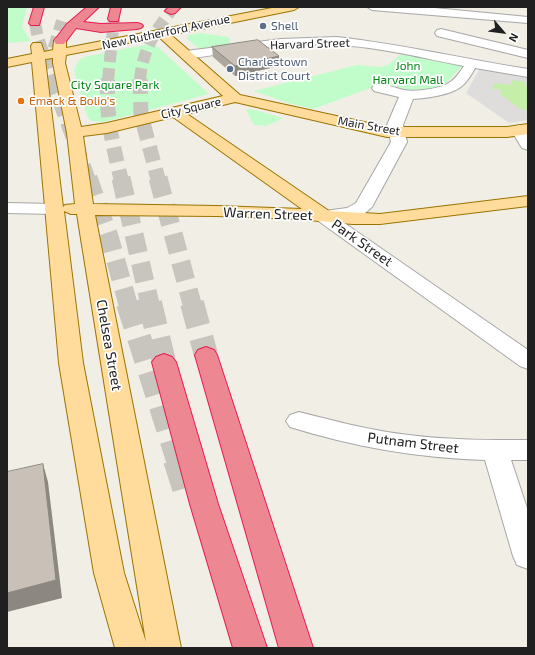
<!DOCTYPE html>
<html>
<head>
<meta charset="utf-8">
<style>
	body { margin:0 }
	#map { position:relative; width:535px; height:655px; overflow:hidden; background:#f1eee5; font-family:"Exo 2",sans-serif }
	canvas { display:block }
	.frame { position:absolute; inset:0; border:8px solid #202020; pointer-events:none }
	.north { position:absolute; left:483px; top:12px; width:40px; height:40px; -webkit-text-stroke:3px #fff; paint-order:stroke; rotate:118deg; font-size:11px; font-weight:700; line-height:16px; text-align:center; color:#202020 }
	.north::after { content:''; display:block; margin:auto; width:14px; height:18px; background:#202020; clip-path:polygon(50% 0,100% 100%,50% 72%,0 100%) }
</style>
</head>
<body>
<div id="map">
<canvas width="535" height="655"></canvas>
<div class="frame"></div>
<div class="north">N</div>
</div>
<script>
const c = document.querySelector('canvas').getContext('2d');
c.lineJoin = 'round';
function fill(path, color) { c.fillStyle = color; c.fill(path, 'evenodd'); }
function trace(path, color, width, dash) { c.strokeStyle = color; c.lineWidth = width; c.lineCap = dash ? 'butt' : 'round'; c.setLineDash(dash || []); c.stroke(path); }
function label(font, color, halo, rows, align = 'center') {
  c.font = font + ' "Exo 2",sans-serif'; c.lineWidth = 3.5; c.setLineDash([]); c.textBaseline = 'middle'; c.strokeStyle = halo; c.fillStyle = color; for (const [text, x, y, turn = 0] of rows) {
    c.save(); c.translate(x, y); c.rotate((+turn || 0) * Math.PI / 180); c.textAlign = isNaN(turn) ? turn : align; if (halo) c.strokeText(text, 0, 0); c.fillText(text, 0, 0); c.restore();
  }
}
fill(new Path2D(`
	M480,68L528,75V120L509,123L466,93Z`), '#dedddc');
fill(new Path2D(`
	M513,80L526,82L525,86L528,87V109L522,110L500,94L502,90L492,89L495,83L510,85Z`), '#c5eea8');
fill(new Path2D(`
	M7,7H27L22,27L31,41L7,43Z
	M201,33L228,37L230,39L229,45L202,49L198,48L186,38L189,35Z
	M153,44L158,47L209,94L104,122L91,121L87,116L74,70L79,60L84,57L144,45Z
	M400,55H404L462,66L447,82L434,89L408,90L384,83L313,109L288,103L254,91L357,65L380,67L388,65Z
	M251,109L283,118L266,126L254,125L246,110Z`), '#c0fdca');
trace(new Path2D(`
	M35,23L38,38L53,80
	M51,66L53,50L62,21
	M108,80L114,19
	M140,80C142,52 154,32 171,11`), '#c7c5be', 12, [12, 6]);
trace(new Path2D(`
	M52,79L88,179
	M108,79C105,113 113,146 121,179
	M140,79L141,115L158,179`), '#c7c5be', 15, [15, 8]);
trace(new Path2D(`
	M88,178L110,240L128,304
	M121,178L150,304
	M158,178L192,304`), '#c7c5be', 19, [19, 10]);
trace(new Path2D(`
	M128,303L178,460
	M150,303L164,362
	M192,303L206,355`), '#c7c5be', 24, [24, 12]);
trace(new Path2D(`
	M178,459L188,491`), '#c7c5be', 30, [30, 15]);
const minor = new Path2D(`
	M367,7H424L528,17V23L372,10Z
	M441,29L528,50V58L437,36L435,33L437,30Z
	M337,37C401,44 464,59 528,69V77L475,68C472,74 468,80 464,84C454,95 427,98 413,99L403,125L407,142L372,207L364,214L340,220L528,350V369L520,366L317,220L314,216L317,212L347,208L356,203L391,142L387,125L399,97L374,91L372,88L374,85C384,83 395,88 404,90C414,92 438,89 447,84C455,80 459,73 464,66C422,58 380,47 338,45C287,42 236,52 186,59L182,58L180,55L182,52L186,51L281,39Z
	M519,125L524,127L528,132V150L522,148L511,130L514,127Z
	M7,203L54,204L60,205L63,209L60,213L54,214L7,213Z
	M299,412C335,421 372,431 409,435C449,440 488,440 528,440V460H511L528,511V569L517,565L513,556L485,460C418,458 354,447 290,427L286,421L290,415Z`);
const major = new Path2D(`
	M277,7H299L294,10L171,35L240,95L387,127H507L528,124V134L507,137H387L235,102L187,114L329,211L380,214L528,196V206L380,224H352L297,219L217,216L95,215L181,648H115L94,573L59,363L32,62L7,67V59L32,54L31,46L33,43H41L44,52L53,50L54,41L56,38H64L66,41V48ZM159,37L223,96L107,123L81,127L65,63L66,55ZM53,58V63L67,133L75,204L65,205L63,207L45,59ZM173,117L302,209L217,206L93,204L83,136L107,133ZM64,211L71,214H77L146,642L124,573L83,363Z`);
const highway = new Path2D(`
	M34,7H44L39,25H31L29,23Z
	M87,7H99L83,22L101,24L137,23L141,24L143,26L141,28L137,29L101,32L76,28L64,44H56L54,41L67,24Z
	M111,7H121L118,21H110L108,19Z
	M169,7H181L175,13L171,14L165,11Z
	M206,347L214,350L217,355L313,648H279L195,355L198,350Z
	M164,354L172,357L176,362L218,504L267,648H233L190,504L152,362L156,357Z`);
trace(minor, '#a7a7a7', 2);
trace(major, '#9b7400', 2);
trace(highway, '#e71b51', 2);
fill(minor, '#fff');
fill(major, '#ffdc9c');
fill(highway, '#ed8893');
fill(new Path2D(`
	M212,47L279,66L235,76L213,57Z`), '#ada69e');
fill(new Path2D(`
	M279,56V66L235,76V66Z
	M43,464L48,482L62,598L7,612V593Z`), '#8d8781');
const building = new Path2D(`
	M258,40L279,56L235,66L212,47Z
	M43,464L56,580L7,593V472Z`);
fill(building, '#c9c1b8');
trace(building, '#8d8781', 1);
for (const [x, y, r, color] of [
	[263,26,4,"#5c6f8a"],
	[230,69,4,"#5c6f8a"],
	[21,101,4,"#e8710a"]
]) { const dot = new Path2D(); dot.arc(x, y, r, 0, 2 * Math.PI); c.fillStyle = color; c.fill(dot); trace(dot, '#fff', 1.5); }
label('12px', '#4e5e75', '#fff', [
	["Shell",271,26],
	["Charlestown",238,62],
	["District Court",238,76]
], 'left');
label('12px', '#202020', '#fff', [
	["New Rutherford Avenue",166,32,-12],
	["Harvard Street",310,44,-2],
	["City Square",191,108,-13],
	["Main Street",369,126,10]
]);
label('12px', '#048719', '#fff', [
	["John",408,66],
	["Harvard Mall",408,80],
	["City Square Park",115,85]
]);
label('12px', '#c56008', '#fff', [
	["Emack & Bolio's",29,101]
], 'left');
label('14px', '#202020', '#fff', [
	["Warren Street",268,214,2],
	["Park Street",362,243,35],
	["Chelsea Street",109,345,80],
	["Putnam Street",413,443,7]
]);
</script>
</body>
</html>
